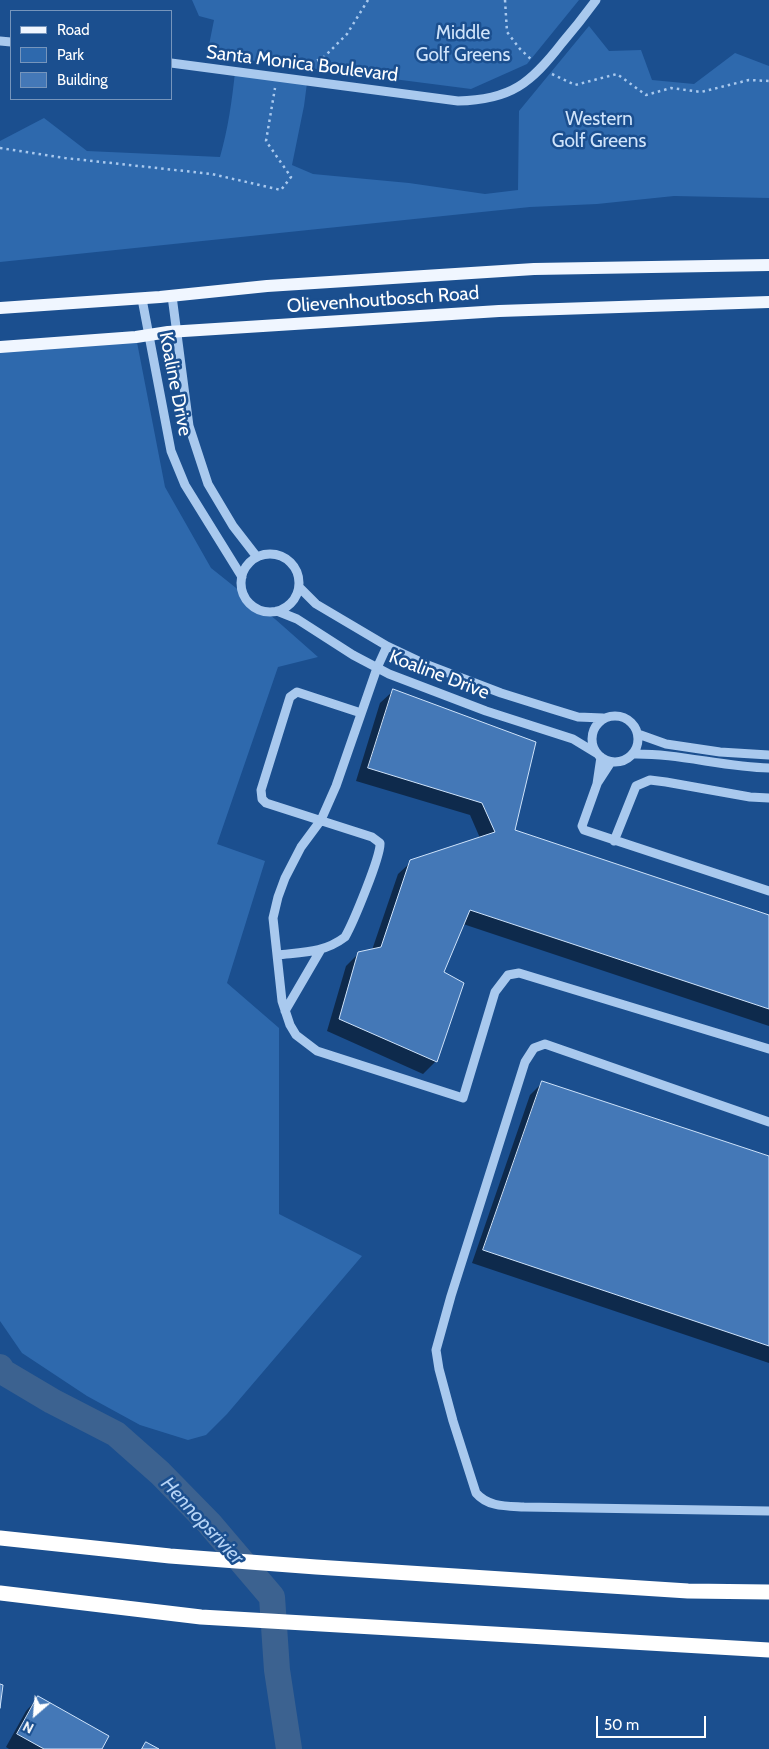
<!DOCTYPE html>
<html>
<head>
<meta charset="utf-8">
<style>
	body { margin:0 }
	#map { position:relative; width:769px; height:1749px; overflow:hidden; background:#1b4f8f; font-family:Cabin,sans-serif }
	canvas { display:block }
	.legend { position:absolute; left:10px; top:10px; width:162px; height:90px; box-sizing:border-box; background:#1b4f8f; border:1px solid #7695bc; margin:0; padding:6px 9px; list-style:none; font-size:15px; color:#fff }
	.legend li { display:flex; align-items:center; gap:10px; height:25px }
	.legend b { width:25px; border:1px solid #7695bc }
	.north { position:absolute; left:10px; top:1689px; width:50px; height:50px; -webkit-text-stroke:4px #1b4f8f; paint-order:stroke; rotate:207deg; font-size:14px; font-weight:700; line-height:20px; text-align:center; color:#fff }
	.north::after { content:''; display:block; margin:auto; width:18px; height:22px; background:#fff; clip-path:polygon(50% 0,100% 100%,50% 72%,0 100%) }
	.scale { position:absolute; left:596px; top:1716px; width:110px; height:22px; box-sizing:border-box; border:2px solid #fff; border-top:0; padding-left:6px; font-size:15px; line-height:18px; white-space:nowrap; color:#fff; -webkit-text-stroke:4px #1b4f8f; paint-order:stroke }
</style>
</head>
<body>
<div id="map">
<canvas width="769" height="1749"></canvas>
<ul class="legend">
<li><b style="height:6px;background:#f0f6ff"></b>Road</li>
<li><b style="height:14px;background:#2e69ad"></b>Park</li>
<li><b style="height:14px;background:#4478b7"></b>Building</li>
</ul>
<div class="north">N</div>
<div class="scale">50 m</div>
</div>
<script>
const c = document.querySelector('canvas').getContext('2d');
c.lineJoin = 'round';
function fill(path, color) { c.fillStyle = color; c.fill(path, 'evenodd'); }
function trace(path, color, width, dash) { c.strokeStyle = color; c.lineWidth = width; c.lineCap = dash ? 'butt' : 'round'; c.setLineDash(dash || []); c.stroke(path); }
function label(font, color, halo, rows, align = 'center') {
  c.font = font + ' Cabin,sans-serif'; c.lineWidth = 5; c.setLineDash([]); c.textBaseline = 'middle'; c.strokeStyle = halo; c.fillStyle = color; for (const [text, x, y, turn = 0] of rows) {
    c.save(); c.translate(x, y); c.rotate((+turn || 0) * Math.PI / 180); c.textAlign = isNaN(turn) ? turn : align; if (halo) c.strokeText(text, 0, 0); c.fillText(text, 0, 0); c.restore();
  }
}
fill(new Path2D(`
	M192,0H579L527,64L471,89L207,55L214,20L199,16Z
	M589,26L609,51L641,50L652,80L694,84L735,53L769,66V198L674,196L597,204L530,207L0,262V141L44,118L87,151L220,157C228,129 232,101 235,72L307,83L304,106L292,165L313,174L409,183L485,194L518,190L519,111Z
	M136,337L165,487L211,568L275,619L318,657L278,667L217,844L265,861L227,983L279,1028V1214L362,1256L227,1414L206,1435L188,1440L140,1425L87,1396L22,1353L0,1321V344Z`), '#2e69ad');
fill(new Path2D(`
	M393,691L514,831L769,916V1026L463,924L442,972L436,1061L423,1074L327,1031L346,966L359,953L372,950L398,874L411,862L480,838L470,815L356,781L380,703Z
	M542,1083L769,1157V1363L472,1263L530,1095Z
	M38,1698L101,1749H9L6,1747L26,1711Z`), '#0007');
trace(new Path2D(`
	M0,1367L3,1372L52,1401L116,1434L160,1473L209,1523L272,1597L277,1670L289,1749`), '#3c6290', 26);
const building = new Path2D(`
	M393,689L536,742L515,830L769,915V1009L470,910L444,972L464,983L437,1062L339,1019L358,952L381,947L410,860L495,832L482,803L368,768Z
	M542,1081L769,1156V1346L483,1250Z
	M0,1684L3,1685L0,1708Z
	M38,1696L109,1736L102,1749H44L17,1734Z
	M146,1742L159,1749H142Z`);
fill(building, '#4478b7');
trace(building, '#cfe3fa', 1);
trace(new Path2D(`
	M505,0L507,32L520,49L533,61
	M299,68L323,58L347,34L368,0
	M552,74L575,85L617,74L646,95L671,88L701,92L749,80L769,81
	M0,148L65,158L212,174L281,190L291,177L266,141L275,88`), '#a9c9ee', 2.5, [2.5, 4]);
trace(new Path2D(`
	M0,41L11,42
	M171,63L458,101C511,100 531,83 562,43C574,29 585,15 596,0
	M172,296L189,426L208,484L233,526L257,557
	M142,299L171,451L185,485L242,577
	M241 583a29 29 0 1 1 58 0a29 29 0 1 1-58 0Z
	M299,587L316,604L387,646L425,664L501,693L552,709L578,717L603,718
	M277,611L297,619L353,655L389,674L486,711L573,739L596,753
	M387,646L377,668L336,786L321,820L301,847L285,878L278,897L273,918L282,1001L290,1025L296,1035L317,1051L463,1098L495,992L508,975L519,973L769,1049
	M592 739a23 23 0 1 1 46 0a23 23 0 1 1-46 0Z
	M638,734L666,744L720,752L769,755
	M632,754C678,753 723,767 769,768
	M601,757L597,784L582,826L584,830L769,891
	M598,782L611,762
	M614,841L636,786L650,780L666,782L750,797L769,798
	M277,955C303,952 324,953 345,937C353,923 381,856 380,843L372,837L266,803L262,799L261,790L290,697L297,692L361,713
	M285,1011L320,951
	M769,1122L545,1044L534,1048L525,1062L451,1296L436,1350L439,1369L453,1421L476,1493C488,1507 506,1506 524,1507L769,1511`), '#a9c9ee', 9);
trace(new Path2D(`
	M0,308L160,297L267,286L534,269L769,265
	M0,347L136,337L168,332L499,311L769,302`), '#f0f6ff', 12);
trace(new Path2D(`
	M0,1538L170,1556L316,1567L688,1591L769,1592
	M0,1593L201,1617L769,1650`), '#fff', 15);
label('19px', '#cfe3fa', '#1b4f8f', [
	["Middle",463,33],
	["Golf Greens",463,55],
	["Western",599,119],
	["Golf Greens",599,141]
]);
label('19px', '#fff', '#1b4f8f', [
	["Santa Monica Boulevard",302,64,7],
	["Olievenhoutbosch Road",383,300,-4],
	["Koaline Drive",175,384,79],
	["Koaline Drive",439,675,21]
]);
label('italic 20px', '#b5d3f5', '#1b4f8f', [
	["Hennopsrivier",202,1521,47]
]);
</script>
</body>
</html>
